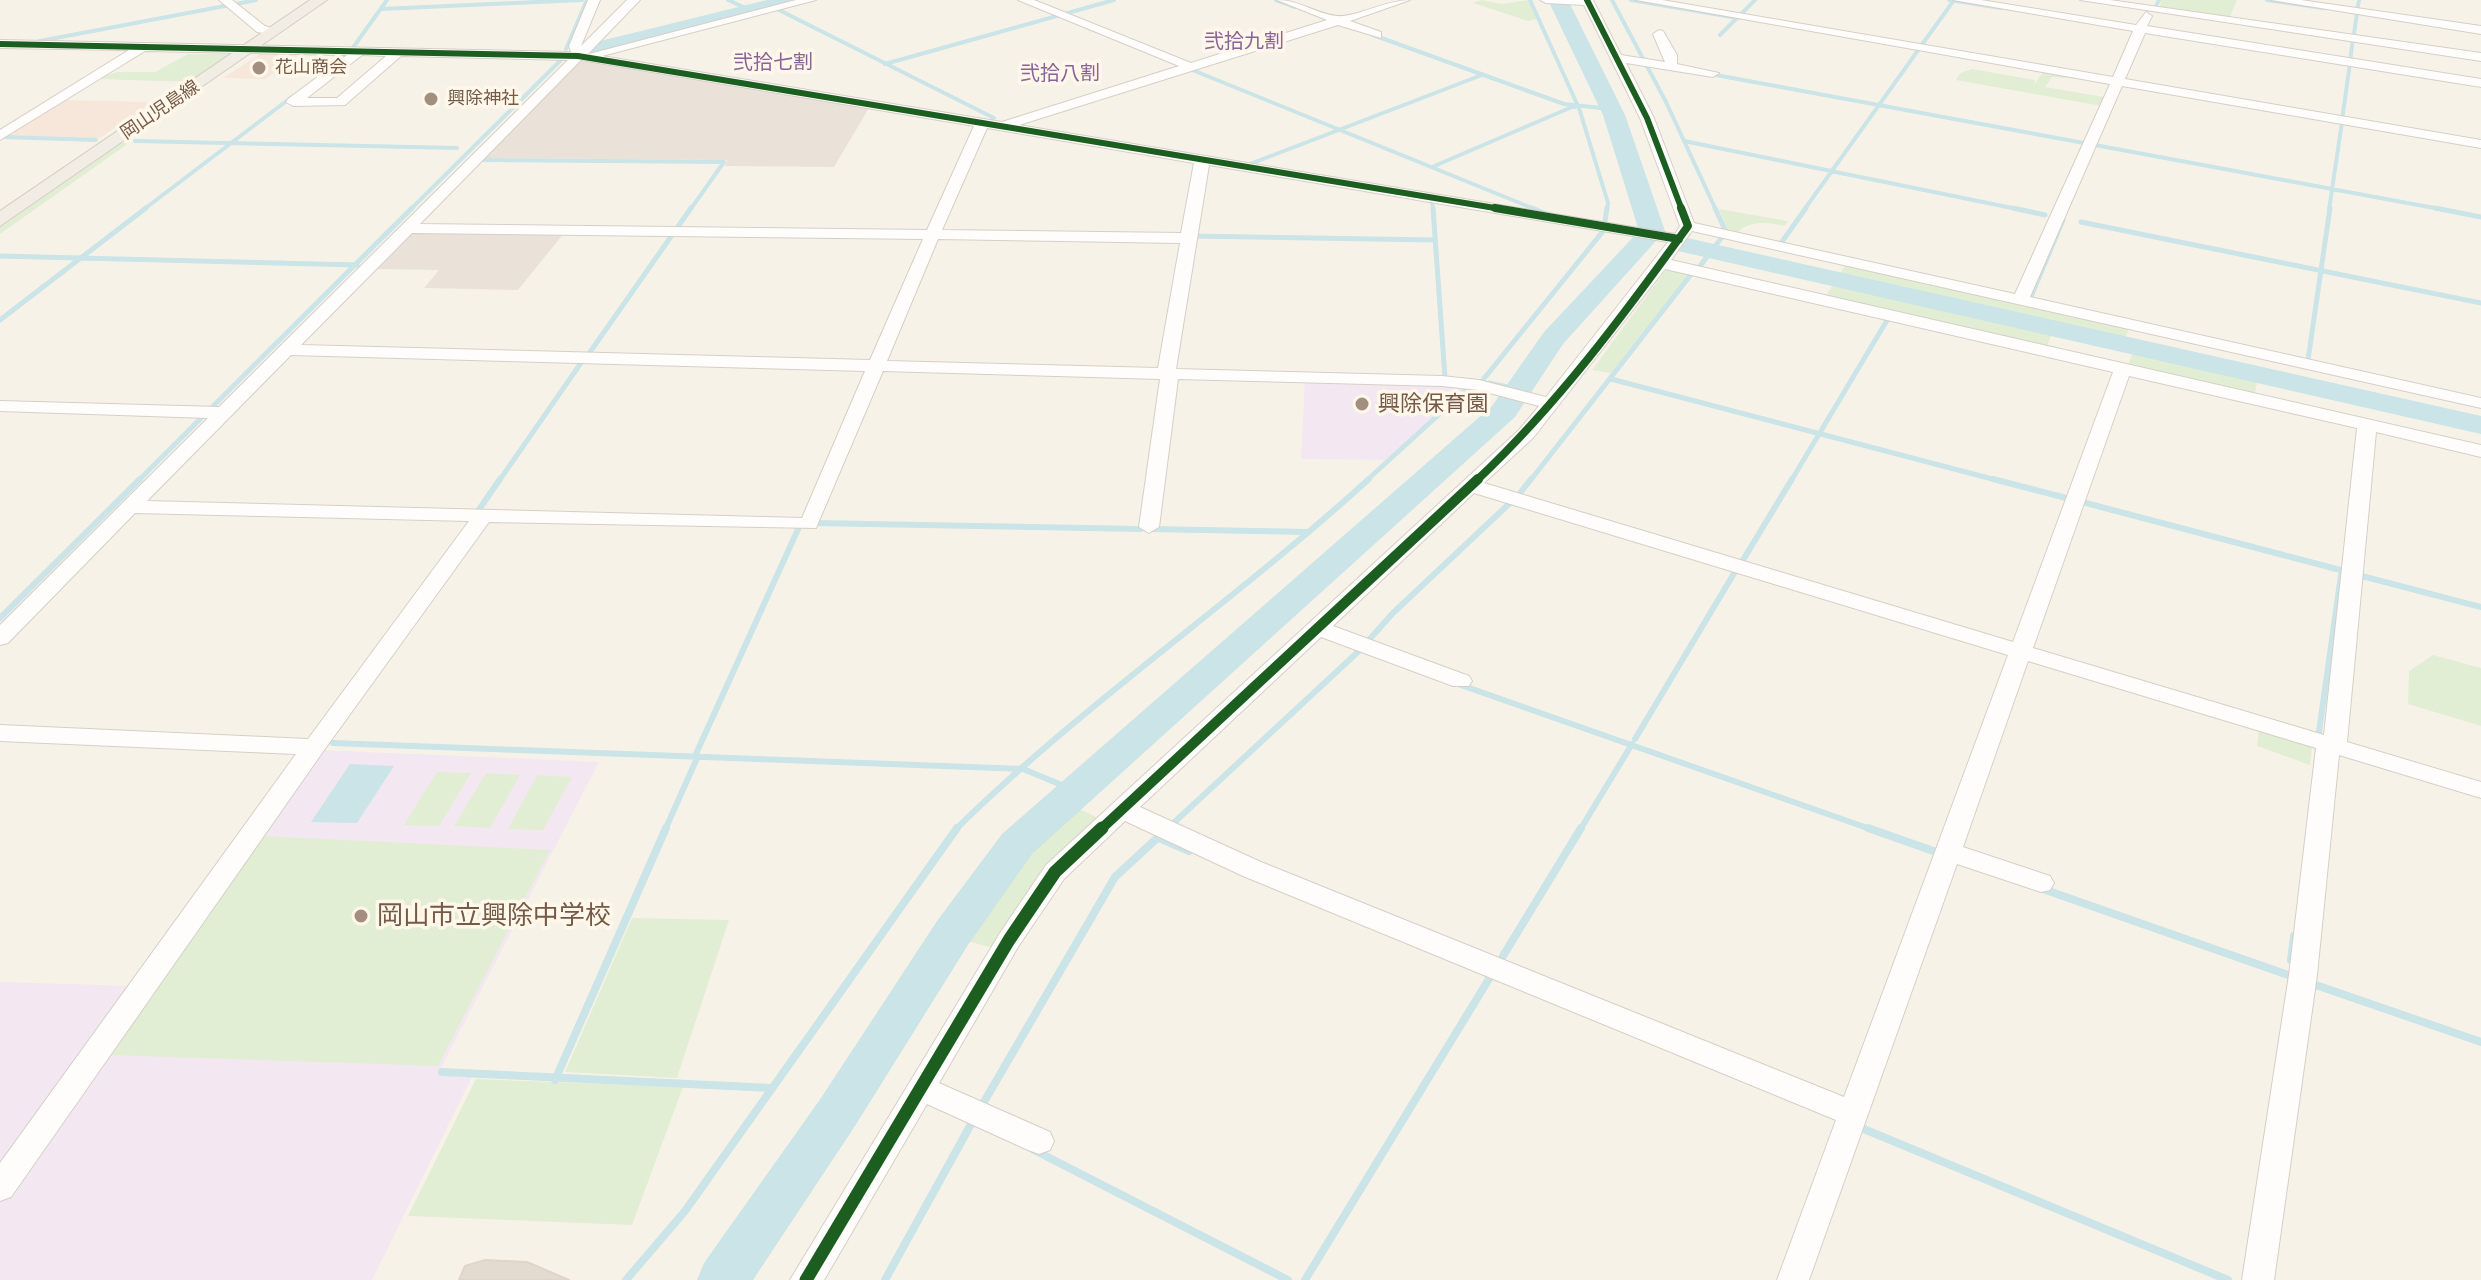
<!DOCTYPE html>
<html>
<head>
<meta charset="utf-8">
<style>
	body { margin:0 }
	canvas { display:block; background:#f7f2e8 }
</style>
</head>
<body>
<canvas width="2481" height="1280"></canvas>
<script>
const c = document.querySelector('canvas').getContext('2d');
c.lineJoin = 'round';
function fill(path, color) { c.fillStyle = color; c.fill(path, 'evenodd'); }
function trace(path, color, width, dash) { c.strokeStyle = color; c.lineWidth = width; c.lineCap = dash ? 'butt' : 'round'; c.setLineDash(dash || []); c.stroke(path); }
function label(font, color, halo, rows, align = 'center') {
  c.font = font + ' Raleway,"Noto Sans JP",sans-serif'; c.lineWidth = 7; c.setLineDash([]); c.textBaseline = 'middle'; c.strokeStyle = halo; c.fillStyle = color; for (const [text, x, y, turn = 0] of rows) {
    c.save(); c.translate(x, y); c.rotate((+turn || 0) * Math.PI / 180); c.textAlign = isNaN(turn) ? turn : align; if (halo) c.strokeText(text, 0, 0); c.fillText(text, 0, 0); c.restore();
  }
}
fill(new Path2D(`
	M260,54H298L266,79L223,78Z
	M64,100L152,102L100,138L6,137Z`), '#f7e7db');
fill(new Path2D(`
	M587,60L869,108L834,167L725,166L727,160L483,158L578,62Z
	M412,230L565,232L518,290L424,288L439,270L373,269Z`), '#eae2d9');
fill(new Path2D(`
	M1305,379L1441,383L1466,387L1388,460L1301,459Z
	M320,750L599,762L440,1070L441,1076L472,1077L372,1280H0V1201Z
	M0,982L136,986L0,1172Z`), '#f3e8f1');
fill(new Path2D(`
	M1481,0L1502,4L1529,0L1537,19L1528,21L1473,3Z
	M2161,0H2237L2230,17L2160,8Z
	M188,54H231L192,82L97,79L117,72H155Z
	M1972,69L2035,80L2034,85L2043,72L2082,79L2052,77L2045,87L2104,97L2101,106L1956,80L1960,73Z
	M118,143H129L0,234V225Z
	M1719,209L1788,221L1785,226C1770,222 1749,220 1738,232L1728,230Z
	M1846,264L2129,328L2124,342L1839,276Z
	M1668,267L1688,275L1611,373L1592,370Z
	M1835,282L2053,331L2046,349L1825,297Z
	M2134,350L2258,378L2254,397L2127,367Z
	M2433,655L2481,668V726L2408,704L2409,671Z
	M2259,731L2312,747L2310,765L2257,746Z
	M437,772L471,773L439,826L404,825Z
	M486,773L520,775L490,828L454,826Z
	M537,775L572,777L543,830L508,829Z
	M1070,804L1098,818L1038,875L992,948L958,938L1001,874Z
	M264,836L550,850L438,1066L109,1055Z
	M632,918L729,920L677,1078L565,1072Z
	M476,1079L683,1087L632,1225L408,1216Z`), '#e2eed3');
fill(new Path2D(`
	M350,764L394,766L357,823L311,822Z`), '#cae4e7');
trace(new Path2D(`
	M728,0L750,10
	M1276,0L1295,7
	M1530,0L1577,104L1575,107
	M1612,0L1666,102L1716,210
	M1631,0L1738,18
	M1949,0L2001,8
	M2267,0L2323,8
	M236,4L256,0
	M2156,6L2159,0
	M381,9L582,0
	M779,10L994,118L992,121
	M2357,11L2359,0
	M1740,15L1755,0
	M2354,34L2357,13
	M1373,35L1564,104L1611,109
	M1720,35L1737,18
	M40,41L225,6
	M1921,46L1954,0
	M352,49L387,0
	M566,49L587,0
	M2350,61L2353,39
	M885,64L1114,0
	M1185,67L1537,210
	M1716,75L2084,143
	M1579,108L1608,203L1607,210
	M2342,120L2350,63
	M2,137L96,140
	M135,141L457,148
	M1684,141L2022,210
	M2095,145L2445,210
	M482,160L724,162L690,210
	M1250,164L1482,75
	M1432,167L1572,107
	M1432,201L1433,210
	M143,210L293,96
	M410,210L563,58
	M1804,210L1919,49
	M2329,210L2342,122`), '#cae4e7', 4);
trace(new Path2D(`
	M1433,208L1445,378
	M1532,208L1546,214
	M1715,208L1726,232
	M2013,208L2045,215
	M2435,208L2481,217
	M1605,221L1607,208
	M2081,222L2481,303
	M1191,236L1435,240
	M1781,243L1806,208
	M0,256L357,265
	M1700,266L1726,232
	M2030,299L2063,220
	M0,320L146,208
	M588,355L691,208
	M2308,360L2330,208
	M1611,379L2000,481
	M1482,381L1604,230
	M1489,383L1517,389
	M138,481L412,208
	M499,481L583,360
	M1366,481L1468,388
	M1530,481L1693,272
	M1791,481L1889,317`), '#cae4e7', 5);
trace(new Path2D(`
	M1993,479L2070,499
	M1517,497L1531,479
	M2082,502L2344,571
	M478,511L500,479
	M814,523L1141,529L1142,520
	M1149,529L1309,532
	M1740,565L1792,479
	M2358,575L2481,607
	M0,618L140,479
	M1458,684L1873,830
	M1635,739L1736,570
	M2318,739L2341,575
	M333,743L1023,769L1074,790
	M695,756L799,527
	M665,830L698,756
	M955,830C1084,703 1235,601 1369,479
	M1166,830L1360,650L1393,613L1511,502
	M1580,830L1632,744`), '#cae4e7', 6);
trace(new Path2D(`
	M1868,828L1939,853
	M1159,838L1189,851
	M2040,888L2291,976
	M1503,956L1581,828
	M2291,960L2294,936
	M2310,983L2481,1042
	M442,1072L771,1088
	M555,1080L666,828
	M981,1107L1115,877L1168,828
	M1859,1127L2228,1280
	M1034,1150L1288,1280
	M626,1280L685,1211L957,828
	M885,1280L975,1117
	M1305,1280L1492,974`), '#cae4e7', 8);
fill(new Path2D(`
	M767,0H800L797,4L591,55L581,49L584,45Z
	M1548,0H1568L1625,115L1665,231L1563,344L1515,417L1032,854L968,945L855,1126L753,1280H697L704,1263L821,1098L937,921L1002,834L1492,406L1544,332L1639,231L1603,115Z
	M1687,238L2481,416V434L1678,251L1674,246Z`), '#cae4e7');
const building = new Path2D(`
	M485,1260L527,1262L569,1280H459L465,1266Z`);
fill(building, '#e3dad0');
trace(building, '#e0d5ca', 2);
const minor = new Path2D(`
	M219,0H232L265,26L281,31L275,35L257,32Z
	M588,0H600L581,46L627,0H640L588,54H589L796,0H816L602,56L1002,122L1179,66L1018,0H1034L1191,63L1327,20L1277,0C1300,0 1316,14 1337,16C1354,18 1386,0 1410,0L1350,21L1381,32V38L1338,25L1019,125L1675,234L1680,226L1640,118L1584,5L1546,3L1540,0H1593L1621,55L1665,62L1653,34L1659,30L1663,31L1677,55V64L1719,73L1713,77L1626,63L1654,118L1694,223L2015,294L2110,84L1636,0H1662L2113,77L2133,31L1953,0H1981L2136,25L2146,12L2152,16L2147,26L2481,79V87L2145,33L2125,79L2481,140V148L2122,86L2030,297L2481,398V408L1692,231L1671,260L2481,445V457L2376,432L2347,742L2481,782V798L2339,755L2317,975L2274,1280H2242L2289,975L2316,748L2028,661L1963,847L2050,876L2054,883L2050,890L2041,892L1957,864L1809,1280H1777L1836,1120L1243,876L1125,821L1064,879L1018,947L939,1083L1050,1132L1054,1141L1050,1150L1039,1154L1028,1150L927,1104L824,1280H790L1000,933L1046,865L1519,430L1539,406L1478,390L1442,386L1178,379L1159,527L1149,533L1139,527L1160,379L883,371L816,528L489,522L322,753L11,1197L0,1201V1163L296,754L0,741V725L308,739L469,521L135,513L8,643L0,645V625L208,418L0,411V401L219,407L568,60L401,56L345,105L293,106L286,102L288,99L347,55L145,51L0,140V130L129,50L0,48V40L571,52L569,46ZM362,55L386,56L337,98H307ZM581,60L974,126L927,230L420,224ZM987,128L1194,163L1181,233L942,230ZM1209,165L1668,242L1546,397L1479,380L1442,376L1176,369ZM412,233L923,239L870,360L301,345ZM938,239L1180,243L1158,368L887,361ZM1665,269L2113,372L2013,642L1484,483L1533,438ZM291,355L865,371L802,518L147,501ZM2129,376L2357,428L2324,735L2033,648ZM1474,493L2008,655L1844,1097L1261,862L1140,807L1321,637L1453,686H1469L1472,681L1469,676L1333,626Z
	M2080,0H2110L2481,53V61Z
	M2271,0H2301L2481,26V34Z`);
const major = new Path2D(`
	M310,0H327L0,226V211Z`);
trace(minor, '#d6cfc7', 2);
trace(major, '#d5ccc5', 2);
fill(minor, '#fefdfc');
fill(major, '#f2ede4');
trace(new Path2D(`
	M1587,0L1647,118L1682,210
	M0,44L578,56L1507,210`), '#1b5e20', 6);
trace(new Path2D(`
	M1495,208L1679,239
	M1476,481C1557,405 1623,316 1688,226L1681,208`), '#1b5e20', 8);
trace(new Path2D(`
	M1100,830L1478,479`), '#1b5e20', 10);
trace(new Path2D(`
	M806,1280L1009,940L1055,872L1102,828`), '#1b5e20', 13);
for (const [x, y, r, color] of [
	[259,68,8,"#a28f80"],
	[431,99,8,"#a28f80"],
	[1362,404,8,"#a28f80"],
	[361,916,8,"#a28f80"]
]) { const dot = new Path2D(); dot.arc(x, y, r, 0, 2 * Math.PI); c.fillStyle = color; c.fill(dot); trace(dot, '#fff7e9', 3); }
label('18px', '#755a48', '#fff7e9', [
	["花山商会",275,68],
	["興除神社",447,99]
], 'left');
label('18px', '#755a48', '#fff7e9', [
	["岡山児島線",160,110,-34]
]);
label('20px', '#896399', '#fff7e9', [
	["弐拾九割",1244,42],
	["弐拾七割",773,63],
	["弐拾八割",1060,74]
]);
label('22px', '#755a48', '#fff7e9', [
	["興除保育園",1378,404]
], 'left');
label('26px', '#755a48', '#fff7e9', [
	["岡山市立興除中学校",377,916]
], 'left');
</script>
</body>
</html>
